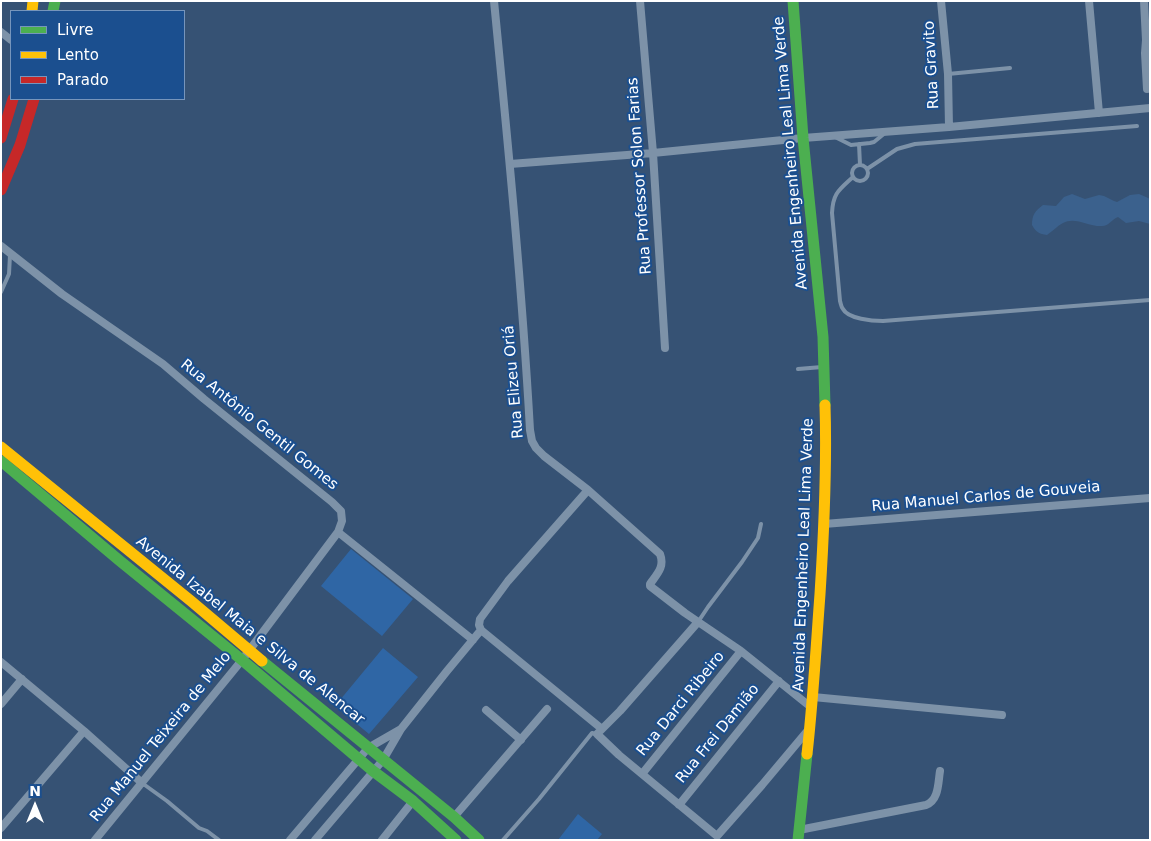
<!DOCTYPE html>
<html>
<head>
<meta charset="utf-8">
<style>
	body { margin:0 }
	#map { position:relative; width:1151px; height:841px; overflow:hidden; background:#365274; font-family:"DejaVu Sans",sans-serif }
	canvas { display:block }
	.frame { position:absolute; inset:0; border:2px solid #fff; pointer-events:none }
	.legend { position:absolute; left:10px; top:10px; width:175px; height:90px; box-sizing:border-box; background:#1b4f8f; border:1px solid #7695bc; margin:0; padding:6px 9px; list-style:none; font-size:15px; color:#fff }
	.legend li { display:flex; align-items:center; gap:10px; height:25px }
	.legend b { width:25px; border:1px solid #7695bc }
	.north { position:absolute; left:10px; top:781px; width:50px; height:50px; -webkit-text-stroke:4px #1b4f8f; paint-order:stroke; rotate:0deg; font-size:14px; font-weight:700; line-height:20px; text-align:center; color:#fff }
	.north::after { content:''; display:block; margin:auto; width:18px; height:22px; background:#fff; clip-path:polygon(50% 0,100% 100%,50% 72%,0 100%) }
</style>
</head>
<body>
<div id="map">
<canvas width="1151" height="841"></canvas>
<div class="frame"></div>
<ul class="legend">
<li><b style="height:6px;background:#4caf50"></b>Livre</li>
<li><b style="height:6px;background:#ffc107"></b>Lento</li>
<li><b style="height:6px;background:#c62828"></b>Parado</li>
</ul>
<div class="north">N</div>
</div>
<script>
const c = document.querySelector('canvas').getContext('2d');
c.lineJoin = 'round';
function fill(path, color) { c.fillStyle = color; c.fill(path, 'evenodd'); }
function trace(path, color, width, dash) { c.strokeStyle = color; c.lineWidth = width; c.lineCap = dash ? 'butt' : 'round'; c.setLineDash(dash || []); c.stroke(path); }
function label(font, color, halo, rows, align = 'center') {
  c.font = font + ' "DejaVu Sans",sans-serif'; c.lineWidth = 4; c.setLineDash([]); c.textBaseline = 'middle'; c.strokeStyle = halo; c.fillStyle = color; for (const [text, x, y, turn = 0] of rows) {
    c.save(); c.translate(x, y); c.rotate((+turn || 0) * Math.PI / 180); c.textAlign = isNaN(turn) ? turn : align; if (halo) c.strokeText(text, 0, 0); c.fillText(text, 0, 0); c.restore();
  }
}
fill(new Path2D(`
	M351,549L413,599L382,636L321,586Z
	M383,648L418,677L369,734L335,706Z
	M578,814L602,834L597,840H558Z`), '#2f66a5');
fill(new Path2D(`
	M1139,194L1146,197L1150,199V224L1139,221L1126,223L1118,217C1112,219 1109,226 1102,226C1089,227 1075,216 1063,223C1057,226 1053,231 1047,235C1039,234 1036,232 1032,225C1032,215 1035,211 1043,205L1056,206L1064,197L1072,194L1085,199L1099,195L1104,196L1114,201L1117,202L1130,195Z`), '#3b618d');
trace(new Path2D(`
	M948,74L1010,68
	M835,137L851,145L870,143L874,142L885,133
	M859,144L860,165
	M852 173a8 8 0 1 1 16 0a8 8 0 1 1-16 0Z
	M867,169L897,149L915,144L1137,126
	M853,177C839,190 833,193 832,213L840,301C841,304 841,307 843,309C848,319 873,321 883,321L1150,300
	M1,292L9,274L10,255
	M798,369L822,367
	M698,622L708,607L742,562L758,538L761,524
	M142,783L167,801L199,828L207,831L219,840
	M503,840L539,799L592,733L596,734`), '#7d92a8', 4);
trace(new Path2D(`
	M494,1C508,144 522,287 530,430L532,441L536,448L544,456L588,490L660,554C665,567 657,574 650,584V586L685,613L741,651L812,708
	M640,1L653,153L665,348
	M941,1L948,74L949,127
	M1089,1L1099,113
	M1144,1L1146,40L1145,53L1147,89
	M1,32L11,40
	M510,164L653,153L803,138L949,127L1150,108
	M1,246L62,294L163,364L204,399L332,502L341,511L342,521L338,532L242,660L95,840
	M824,524L1150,498
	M338,532L473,640
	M698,622L620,711L597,734L619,755L717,836L762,785L809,729
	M481,630L602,729
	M1,662L84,731L142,783
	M813,697L1002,715
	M1,704L22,679
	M486,710L521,740
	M642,774L741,651
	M679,805L779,681
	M454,817L547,709
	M1,828L84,731
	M799,830L926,805C939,800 938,783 940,771
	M290,840L368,748L401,729
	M315,840L383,760L401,729L447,671L481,630L479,625L480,619L508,581L588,490
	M382,840L413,801`), '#7d92a8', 8);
trace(new Path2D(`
	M793,1L803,138L823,337L825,405
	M53,11L55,1
	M1,461L120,561L242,660L373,771L413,801L456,840
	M262,661L454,817L479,840
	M798,840L807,754`), '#4caf50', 11);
trace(new Path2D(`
	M32,11L33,1
	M1,447L191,601L262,661
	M807,754C813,701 816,648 820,594C824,531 827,468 825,405`), '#ffc107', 11);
trace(new Path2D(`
	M1,138L13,99
	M1,190L20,145L34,99`), '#c62828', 11);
label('15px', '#fff', '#1b4f8f', [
	["Rua Gravito",932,65,-93],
	["Avenida Engenheiro Leal Lima Verde",791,153,-95],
	["Rua Professor Solon Farias",640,176,-94],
	["Rua Elizeu Oriá",514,382,-95],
	["Rua Antônio Gentil Gomes",259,425,39],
	["Rua Manuel Carlos de Gouveia",986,497,-5],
	["Avenida Engenheiro Leal Lima Verde",804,555,-88],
	["Avenida Izabel Maia e Silva de Alencar",250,631,39],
	["Rua Darci Ribeiro",681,704,-51],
	["Rua Frei Damião",718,734,-51],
	["Rua Manuel Teixeira de Melo",161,737,-51]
]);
</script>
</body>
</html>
